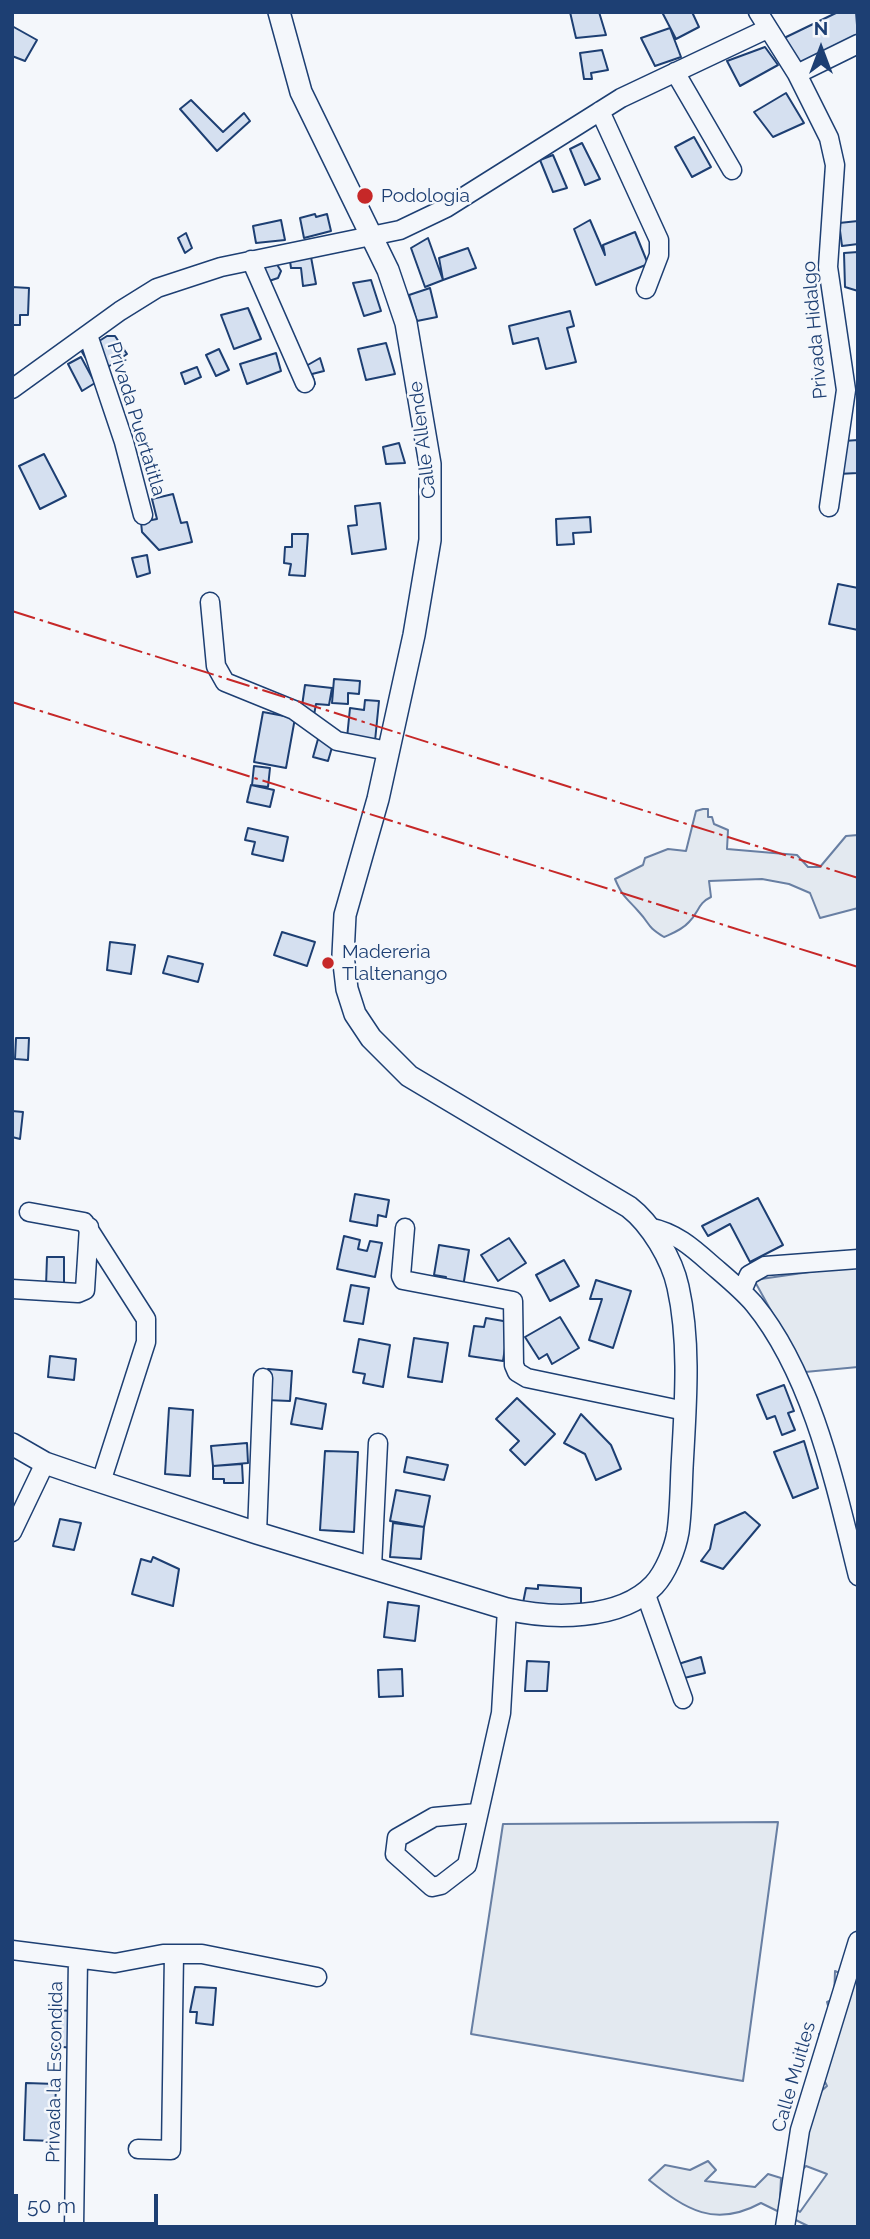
<!DOCTYPE html>
<html>
<head>
<meta charset="utf-8">
<style>
	body { margin:0 }
	#map { position:relative; width:870px; height:2239px; overflow:hidden; background:#f4f7fb; font-family:Raleway,sans-serif }
	canvas { display:block }
	.frame { position:absolute; inset:0; border:14px solid #1d3f73; pointer-events:none }
	.north { position:absolute; left:786px; top:14px; width:70px; height:70px; -webkit-text-stroke:5px #f4f7fb; paint-order:stroke; rotate:0deg; font-size:19px; font-weight:700; line-height:28px; text-align:center; color:#1d3f73 }
	.north::after { content:''; display:block; margin:auto; width:24px; height:32px; background:#1d3f73; clip-path:polygon(50% 0,100% 100%,50% 72%,0 100%) }
	.scale { position:absolute; left:14px; top:2194px; width:144px; height:32px; box-sizing:border-box; border:4px solid #1d3f73; border-top:0; padding-left:9px; font-size:21px; line-height:24px; white-space:nowrap; color:#1d3f73; -webkit-text-stroke:5px #f4f7fb; paint-order:stroke }
</style>
</head>
<body>
<div id="map">
<canvas width="870" height="2239"></canvas>
<div class="frame"></div>
<div class="north">N</div>
<div class="scale">50 m</div>
</div>
<script>
const c = document.querySelector('canvas').getContext('2d');
c.lineJoin = 'round';
function fill(path, color) { c.fillStyle = color; c.fill(path, 'evenodd'); }
function trace(path, color, width, dash) { c.strokeStyle = color; c.lineWidth = width; c.lineCap = dash ? 'butt' : 'round'; c.setLineDash(dash || []); c.stroke(path); }
function label(font, color, halo, rows, align = 'center') {
  c.font = font + ' Raleway,sans-serif'; c.lineWidth = 5; c.setLineDash([]); c.textBaseline = 'middle'; c.strokeStyle = halo; c.fillStyle = color; for (const [text, x, y, turn = 0] of rows) {
    c.save(); c.translate(x, y); c.rotate((+turn || 0) * Math.PI / 180); c.textAlign = isNaN(turn) ? turn : align; if (halo) c.strokeText(text, 0, 0); c.fillText(text, 0, 0); c.restore();
  }
}
const green = new Path2D(`
	M703,809H708V817H712L714,824L728,830L727,849L797,855L808,867H820L846,836L858,835V908L820,918L810,893L789,884L762,879L709,881L711,897C698,903 699,912 689,922C682,930 673,933 664,937C646,926 651,925 639,912C627,898 623,898 615,879L643,865L645,858L668,849L686,851L696,811Z
	M858,1265V1367L805,1372L754,1280Z
	M778,1822L743,2081L471,2034L503,1824Z
	M835,1971L855,1980L858,1973V2227H810L761,2203C715,2228 686,2210 649,2180L665,2165L690,2170L708,2161L716,2170L705,2181L755,2187L768,2174L781,2178L780,2197L800,2212L827,2174L806,2166L794,2178H788L790,2138L811,2119L810,2101L827,2086L818,2068L823,2045L819,2034L834,2027L827,2002L834,1999Z`);
fill(green, '#e3e9f0');
trace(green, '#687fa3', 2);
const building = new Path2D(`
	M570,12H599L606,35L576,38Z
	M662,12H692L699,27L676,39Z
	M838,12H856L858,38L797,65L780,40Z
	M12,26L37,40L25,61L12,56Z
	M670,28L681,57L655,66L641,38Z
	M765,47L778,65L740,86L727,61Z
	M602,50L608,70L591,73L592,79H584L580,53Z
	M786,93L804,123L773,137L754,112Z
	M191,100L223,132L244,113L250,121L217,151L180,109Z
	M694,137L711,167L692,177L675,147Z
	M582,143L600,179L585,185L570,149Z
	M553,155L567,188L553,192L540,160Z
	M315,214L316,217L327,214L331,231L304,238L300,218Z
	M281,220L285,240L256,243L253,226Z
	M590,220L605,255L603,245L635,232L648,264L596,285L574,229Z
	M858,221V244L842,246L839,223Z
	M186,233L192,248L185,253L178,238Z
	M428,238L443,280L425,287L411,248Z
	M468,248L476,268L443,280L439,258Z
	M858,252V291L845,287L844,253Z
	M311,257L316,284L303,286L301,268H291L290,261Z
	M276,263L281,271L278,278L263,283L259,270Z
	M371,280L381,311L364,316L353,283Z
	M12,287L29,288L28,315H20V325H12Z
	M430,288L437,317L417,321L409,295Z
	M248,308L261,339L234,349L221,315Z
	M570,311L574,326L567,328L576,362L546,369L538,338L513,344L509,326Z
	M107,336H115L127,354L96,375L82,352Z
	M386,343L395,374L366,380L358,349Z
	M219,349L229,370L216,376L206,355Z
	M276,353L281,371L247,384L240,364Z
	M81,357L95,383L82,391L68,364Z
	M320,358L324,371L312,374L315,384L305,387L299,370Z
	M197,367L201,377L185,384L181,373Z
	M858,440V473L838,474L844,441Z
	M399,443L405,463L386,464L383,447Z
	M44,454L66,496L40,509L19,466Z
	M173,494L181,523L187,522L192,542L159,550L142,532L141,522L157,519L152,499Z
	M380,503L386,549L352,554L348,526L357,525L355,506Z
	M590,517L591,532L573,533L574,544L557,545L556,519Z
	M292,534H308L305,576L289,575L291,564L284,563L285,547H292Z
	M147,555L150,573L137,577L132,558Z
	M838,584L858,588V630L829,624Z
	M334,679L360,681L359,694L348,693V704L332,703Z
	M305,685L332,688L329,705L316,704L314,715L301,713Z
	M365,700L379,701L375,741L347,738L350,708L364,710Z
	M263,712L295,718L286,768L254,762Z
	M318,739L333,744L328,761L313,757Z
	M254,766L270,768L268,787L252,785Z
	M251,785L274,790L270,807L247,802Z
	M248,828L288,837L283,861L252,854L255,842L245,840Z
	M282,932L315,942L307,966L274,955Z
	M110,942L135,945L131,974L107,970Z
	M168,956L203,964L198,982L163,973Z
	M16,1038H29L28,1060L15,1059Z
	M12,1111L23,1112L20,1139L12,1137Z
	M355,1194L389,1200L386,1217L378,1215L377,1226L350,1221Z
	M758,1198L783,1245L750,1262L730,1224L708,1236L702,1226Z
	M344,1236L360,1240L358,1249L367,1251L370,1241L382,1243L375,1277L337,1269Z
	M509,1238L526,1263L498,1281L481,1255Z
	M439,1245L469,1250L463,1287L444,1284L446,1277L434,1275Z
	M47,1257H64V1286H46Z
	M564,1260L579,1286L550,1301L536,1275Z
	M596,1280L631,1291L613,1348L589,1340L602,1299H590Z
	M351,1285L369,1288L363,1324L344,1321Z
	M560,1317L579,1348L552,1364L547,1354L539,1359L525,1337Z
	M486,1318L509,1322L503,1361L469,1356L474,1326L484,1327Z
	M414,1338L448,1343L442,1382L408,1377Z
	M359,1339L390,1345L383,1387L363,1383L365,1374L353,1372Z
	M50,1356L76,1359L74,1380L48,1377Z
	M268,1369L292,1371L290,1401L266,1400Z
	M784,1385L794,1411L788,1413L795,1430L782,1435L775,1416L767,1419L757,1395Z
	M296,1398L326,1404L322,1429L291,1424Z
	M517,1398L555,1434L525,1465L510,1450L519,1441L496,1419Z
	M169,1408L193,1410L190,1476L165,1474Z
	M581,1414L611,1445L621,1469L596,1480L585,1454L564,1443Z
	M804,1441L818,1488L793,1498L774,1452Z
	M247,1443L248,1463L213,1466L211,1446Z
	M325,1451L358,1452L354,1532L320,1530Z
	M407,1457L448,1465L444,1480L404,1472Z
	M242,1464L243,1483H224V1479H213V1466Z
	M396,1490L430,1496L424,1527L390,1521Z
	M745,1512L760,1525L723,1569L701,1561L710,1549L715,1525Z
	M60,1519L81,1523L74,1550L53,1546Z
	M393,1523L424,1527L421,1559L390,1557Z
	M153,1557L179,1569L173,1606L132,1594L141,1559L151,1562Z
	M538,1585L581,1588V1608L523,1603L526,1588L538,1589Z
	M388,1602L419,1606L415,1641L384,1637Z
	M701,1657L705,1673L680,1679L675,1665Z
	M527,1661L549,1662L547,1691H525Z
	M402,1669L403,1696L379,1697L378,1670Z
	M195,1987L216,1988L213,2025L196,2023L197,2012H190Z
	M55,2010L75,2011L73,2048L53,2046Z
	M26,2083L56,2084L54,2141L24,2140Z`);
fill(building, '#d5e0f0');
trace(building, '#1d3f73', 2);
const minor = new Path2D(`
	M758,12L797,74L829,138L835,165L828,267L846,390L829,507
	M675,72L732,170
	M797,74L858,44
	M600,111L659,240V255L646,289
	M251,260L305,383
	M88,335L124,442L143,515
	M12,389L120,311L157,288L221,267L400,230L446,208L621,98L767,29
	M210,602L216,666L225,682L294,710L337,741L388,751
	M29,1212L84,1222L146,1319V1342L101,1482
	M648,1227C675,1232 692,1247 711,1264C726,1277 741,1289 754,1304C813,1376 836,1488 858,1576
	M405,1228L401,1276L403,1280L513,1301L514,1365L517,1372L527,1378L685,1411
	M12,1289L78,1293L85,1290L89,1227
	M742,1291L749,1275L765,1266L858,1259
	M12,1532L45,1463
	M257,1533L263,1378
	M372,1567L378,1443
	M645,1592L683,1699
	M477,1813L434,1817L397,1838L395,1854L432,1887L441,1885L467,1865L501,1713L507,1609
	M12,1950L115,1963L163,1954H202L317,1977
	M138,2149L171,2150L174,1954
	M74,2227L78,1959
	M785,2227L800,2130L858,1941`);
const tertiary = new Path2D(`
	M12,1444L45,1463L80,1475L257,1533L507,1609C550,1619 620,1621 654,1585C666,1572 675,1549 678,1532C681,1511 681,1489 682,1468C685,1410 691,1345 678,1287C672,1259 651,1224 629,1207L409,1076L371,1038L355,1014L347,989L343,955L345,915L378,799L414,635L430,540V464L406,323L388,270L301,92L279,12`);
trace(minor, '#1d3f73', 21);
trace(tertiary, '#1d3f73', 24);
trace(minor, '#f4f7fb', 18);
trace(tertiary, '#f4f7fb', 21);
trace(new Path2D(`
	M12,611L858,878
	M12,702L858,967`), '#c62828', 2, [24, 5, 3.5, 5]);
for (const [x, y, r, color] of [
	[365,196,9,"#c62828"],
	[328,963,7,"#c62828"]
]) { const dot = new Path2D(); dot.arc(x, y, r, 0, 2 * Math.PI); c.fillStyle = color; c.fill(dot); trace(dot, '#f4f7fb', 2.5); }
label('19px', '#1d3f73', '#f4f7fb', [
	["Podologia",381,196],
	["Madereria",342,952],
	["Tlaltenango",342,974]
], 'left');
label('19px', '#1d3f73', '#f4f7fb', [
	["Privada Hidalgo",815,330,-95],
	["Privada Puertatitla",136,419,73],
	["Calle Allende",423,440,-97],
	["Privada la Escondida",55,2072,-89],
	["Calle Muitles",794,2077,-74]
]);
</script>
</body>
</html>
